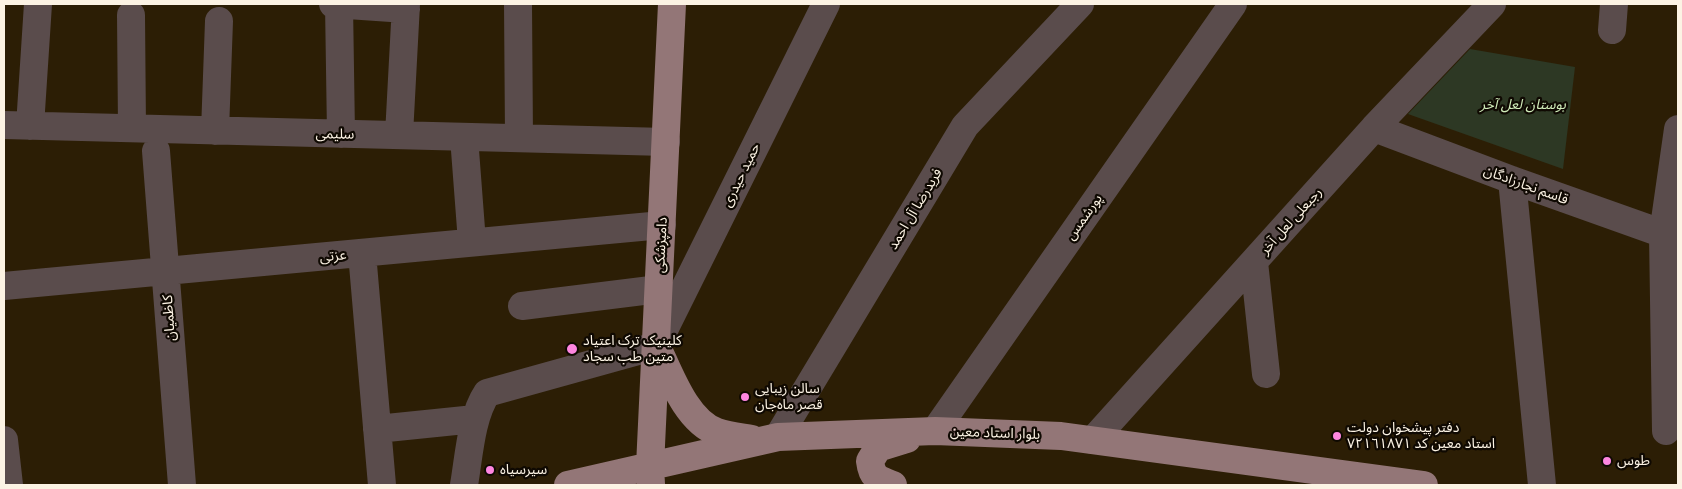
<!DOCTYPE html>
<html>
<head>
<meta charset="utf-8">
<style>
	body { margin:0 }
	#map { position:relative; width:1682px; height:489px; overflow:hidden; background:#2c1e05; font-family:"Playfair Display",serif }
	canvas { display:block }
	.frame { position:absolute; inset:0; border:5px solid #fcf3e4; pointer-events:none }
</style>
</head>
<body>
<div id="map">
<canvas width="1682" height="489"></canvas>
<div class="frame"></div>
</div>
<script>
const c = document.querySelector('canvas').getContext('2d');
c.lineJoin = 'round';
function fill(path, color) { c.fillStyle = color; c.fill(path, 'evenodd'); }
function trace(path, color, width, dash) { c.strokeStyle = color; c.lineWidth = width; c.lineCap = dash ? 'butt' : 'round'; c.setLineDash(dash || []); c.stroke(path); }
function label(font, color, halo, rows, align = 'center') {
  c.font = font + ' "Playfair Display","Noto Sans Arabic",serif'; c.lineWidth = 4.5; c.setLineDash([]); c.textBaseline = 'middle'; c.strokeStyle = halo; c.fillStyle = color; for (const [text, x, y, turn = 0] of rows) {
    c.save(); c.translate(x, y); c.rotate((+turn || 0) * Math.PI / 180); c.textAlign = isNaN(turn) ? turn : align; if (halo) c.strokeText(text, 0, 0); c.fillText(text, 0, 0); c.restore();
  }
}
fill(new Path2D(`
	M1470,49L1575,67L1563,169L1408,114Z`), '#2d3824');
trace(new Path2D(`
	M333,4L406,9
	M339,4L341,134
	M518,4L519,138
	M131,15L132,128
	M1612,30L1614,4
	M4,125L666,142
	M30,126L38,4
	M1374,128L1512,180L1678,239
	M215,131L219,21
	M399,135L406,4
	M464,137L472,242
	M156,151L182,485
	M1512,180L1542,485
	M362,253L382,485
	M1254,262L1266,374
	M4,286L662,225
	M522,306L659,289
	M377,429L475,419
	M935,431L1233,4
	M1666,431L1663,234L1678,129
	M778,437L965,126L1080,4
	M4,440L9,485
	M1093,440L1374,128L1492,4
	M464,485C469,456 471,417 487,393L656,346L826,4`), '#5a4c4c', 28);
trace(new Path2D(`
	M657,347C670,374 686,421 717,432C728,436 740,437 752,439
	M651,484L650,466L672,4
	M568,485L778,437L935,431L1061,436L1424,485
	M893,485C878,479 872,478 870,461L878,448L907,439`), '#937677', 28);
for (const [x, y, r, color] of [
	[572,349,6,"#fe86e0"],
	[745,397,5,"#fe86e0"],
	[1337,436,5,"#fe86e0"],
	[1607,461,5,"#fe86e0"],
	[490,470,5,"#fe86e0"]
]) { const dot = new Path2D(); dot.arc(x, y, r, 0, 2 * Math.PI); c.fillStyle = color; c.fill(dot); trace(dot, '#0f0902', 2); }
label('italic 14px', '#d2eebb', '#0f0902', [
	["بوستان لعل آخر",1523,105]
]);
label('14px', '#fcf3e4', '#0f0902', [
	["سلیمی",335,134,1],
	["حمید حیدری",741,175,-64],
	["قاسم نجارزادگان",1526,185,20],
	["فریدرضا آل احمد",915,209,-59],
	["پورشمس",1084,217,-55],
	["رجبعلی لعل آخر",1291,221,-48],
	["دامپزشکی",661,245,-87],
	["عزتی",333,256,-5],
	["کاظمیان",169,318,-94],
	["بلوار استاد معین",995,433,2]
]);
label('14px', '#fcf3e4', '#0f0902', [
	["کلینیک ترک اعتیاد",583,341],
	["متین طب سجاد",583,357],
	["سالن زیبایی",755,389],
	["قصر ماه‌جان",755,405],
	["دفتر پيشخوان دولت",1347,428],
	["استاد معين كد ٧٢١٦١٨٧١",1347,444],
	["طوس",1617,461],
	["سیرسیاه",500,470]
], 'left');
</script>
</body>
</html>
